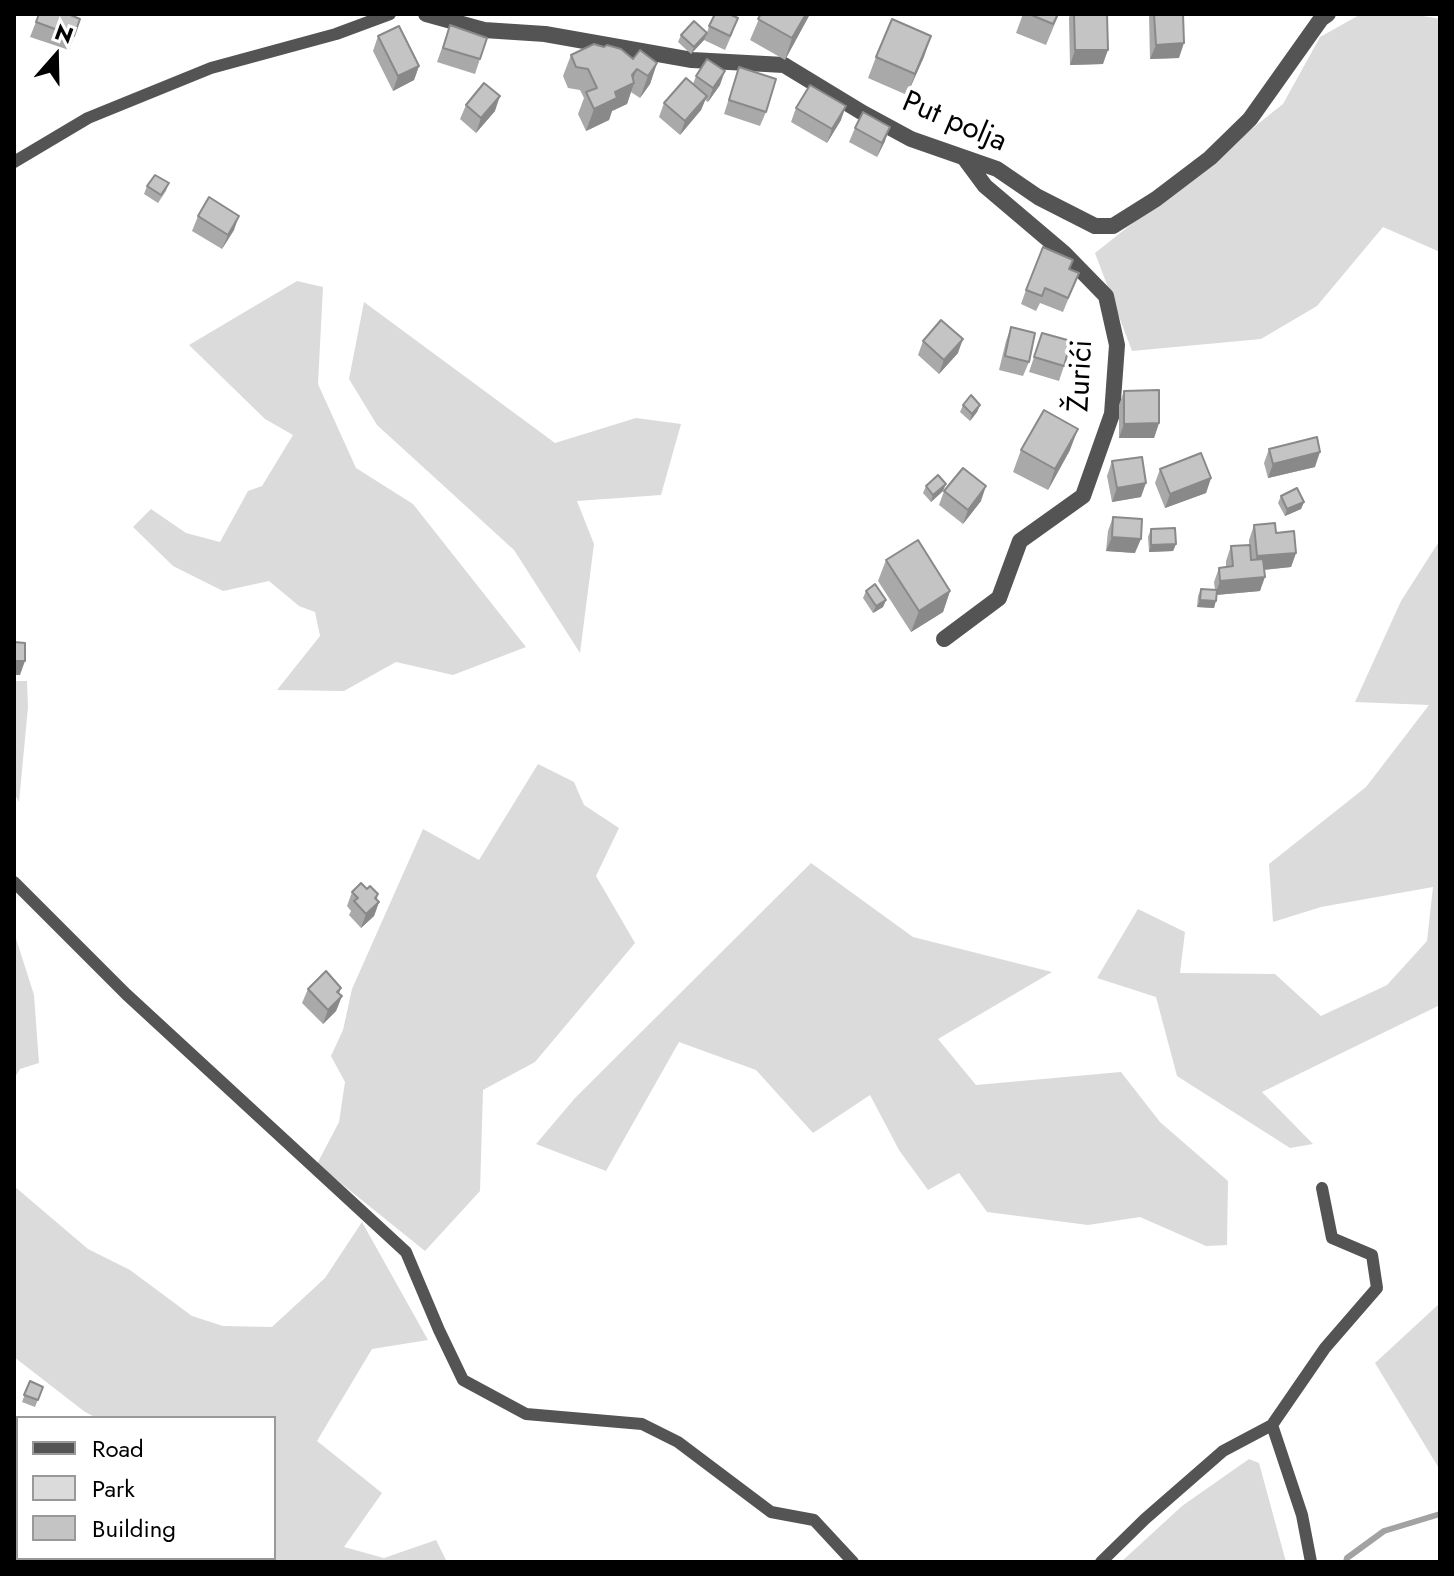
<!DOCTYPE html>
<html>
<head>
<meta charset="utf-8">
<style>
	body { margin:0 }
	#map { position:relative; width:1454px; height:1576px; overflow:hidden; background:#fff; font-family:Jost,sans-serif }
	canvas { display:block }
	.frame { position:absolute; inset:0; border:16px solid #000; pointer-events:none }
	.legend { position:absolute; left:16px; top:1416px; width:260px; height:144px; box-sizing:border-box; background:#fff; border:2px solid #999; margin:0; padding:10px 14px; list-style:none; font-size:24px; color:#000 }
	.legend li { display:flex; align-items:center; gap:16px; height:40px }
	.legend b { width:40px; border:2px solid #999 }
	.north { position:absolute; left:16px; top:16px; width:80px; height:80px; -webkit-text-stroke:6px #fff; paint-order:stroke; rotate:20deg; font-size:22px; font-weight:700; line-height:32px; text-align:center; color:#000 }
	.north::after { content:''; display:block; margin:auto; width:28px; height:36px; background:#000; clip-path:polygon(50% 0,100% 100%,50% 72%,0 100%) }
</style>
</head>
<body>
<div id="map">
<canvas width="1454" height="1576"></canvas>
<div class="frame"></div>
<ul class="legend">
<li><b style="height:10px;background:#545454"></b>Road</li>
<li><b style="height:22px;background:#dbdbdb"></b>Park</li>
<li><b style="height:22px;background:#c4c4c4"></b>Building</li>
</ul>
<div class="north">N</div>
</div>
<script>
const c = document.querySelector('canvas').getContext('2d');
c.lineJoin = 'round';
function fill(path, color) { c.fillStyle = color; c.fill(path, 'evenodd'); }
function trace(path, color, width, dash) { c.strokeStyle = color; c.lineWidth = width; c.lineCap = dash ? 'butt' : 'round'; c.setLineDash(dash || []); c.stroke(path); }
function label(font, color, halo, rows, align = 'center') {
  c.font = font + ' Jost,sans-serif'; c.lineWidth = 8; c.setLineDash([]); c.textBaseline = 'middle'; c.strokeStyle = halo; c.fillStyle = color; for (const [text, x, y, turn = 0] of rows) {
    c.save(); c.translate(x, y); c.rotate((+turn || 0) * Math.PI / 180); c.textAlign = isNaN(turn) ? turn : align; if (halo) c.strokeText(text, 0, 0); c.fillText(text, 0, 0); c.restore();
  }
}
fill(new Path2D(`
	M1361,14H1412L1440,19V252L1383,227L1317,306L1261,339L1132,351L1095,253L1283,104L1320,37Z
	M297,281L323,287L318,384L356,468L413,504L526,647L453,675L396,662L344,691L277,690L320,636L315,612L299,606L269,581L223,591L173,566L133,527L151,509L186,533L220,542L248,491L262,486L293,435L265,419L189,345Z
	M364,302L555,443L636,418L681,424L661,495L577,501L594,544L580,653L514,550L377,425L349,379Z
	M1440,540V1005L1262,1092L1313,1144L1290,1148L1177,1076L1156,997L1097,978L1138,909L1185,932L1180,973L1275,974L1321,1016L1387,985L1427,941L1433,887L1321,907L1273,922L1269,864L1366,787L1429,705L1355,702L1401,601Z
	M14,681H27L28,707L19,802L14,793Z
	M538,764L574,782L584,805L619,828L596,876L635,943L535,1062L483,1090L480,1191L425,1251L317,1164L339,1122L345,1082L331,1056L343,1030L352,989L423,829L479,860Z
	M811,863L913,937L1052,972L938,1039L976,1085L1121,1072L1160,1122L1228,1181L1227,1245L1206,1246L1140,1217L1088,1225L987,1212L959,1173L928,1190L899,1150L870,1095L813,1133L756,1070L679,1042L606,1171L536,1144L575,1098Z
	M14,932L34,995L39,1063L20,1069L14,1079Z
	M14,1186L88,1249L130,1270L192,1316L223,1326L272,1327L325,1278L362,1222L428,1340L372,1349L317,1441L382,1493L344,1547L384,1558L436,1540L447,1562H157L163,1558H274V1418H97L85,1412L14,1357Z
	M1440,1303V1470L1375,1363Z
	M1249,1459L1259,1463L1286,1562H1121L1182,1506Z`), '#dbdbdb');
trace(new Path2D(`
	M1346,1562L1347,1558L1384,1531L1440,1514`), '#a2a2a2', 6);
trace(new Path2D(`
	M14,162L88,118L211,68L336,34L390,14
	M14,882L126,994L406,1252L439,1330L463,1380L526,1414L642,1424L678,1442L771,1512L814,1520L853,1562
	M1272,1425L1302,1515L1311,1562
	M1101,1562L1145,1519L1223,1451L1272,1425L1325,1348L1377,1288L1372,1255L1332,1238L1322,1188`), '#545454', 12);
trace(new Path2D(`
	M426,14L484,30L545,34L692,60L784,65L863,113L911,139L997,169L1038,197L1095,226H1113L1156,199L1210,158L1250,119L1321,19L1328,14
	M944,639L999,598L1020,541L1083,496L1112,414L1117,345L1106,296L1064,253L985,186L965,159`), '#545454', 16);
fill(new Path2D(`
	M39,14L68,15L80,19L69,50L30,37Z
	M761,14H810L785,60L750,40Z
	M1023,14H1059L1046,45L1016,33Z
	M1070,14H1107L1103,64L1070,65L1069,18Z
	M1149,14H1183L1179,58L1150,59Z
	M450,25L487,38L475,74L437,62Z
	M709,26L733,32L725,50L704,40L691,54L678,42L681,35L707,33Z
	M378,36L419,66L414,80L393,91L373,51Z
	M931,36L907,95L868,78L876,57Z
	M571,55L657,63L650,84L640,98L631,92L627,104L612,111L609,120L586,131L578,114L584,98L580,90L568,88L563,76Z
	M739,67L766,112L760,126L724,114Z
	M696,76L720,85L708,102L705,100L701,110L680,135L659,117L664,103L693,84Z
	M466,105L495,111L476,133L460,119Z
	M796,108L841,120L827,143L791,122Z
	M855,128L885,141L877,157L849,142Z
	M169,183L166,191L158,203L144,194L147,186Z
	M198,216L234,230L222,249L192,231Z
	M1070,269L1079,273L1063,312L1040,303L1036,311L1021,304L1026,290Z
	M1011,327L1029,362L1023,376L999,370L1006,341Z
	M1042,333L1064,366L1059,381L1029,372Z
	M923,341L958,353L939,374L918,355Z
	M1124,391L1159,423L1154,438H1119V405Z
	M963,405H980L977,412L970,421L960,412Z
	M1269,449L1315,467L1268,478L1264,463Z
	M1021,450H1070L1048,490L1013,472Z
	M1112,461L1141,497L1112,502L1107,476Z
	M1160,469L1211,478L1206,493L1165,508L1155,483Z
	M926,486L943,491L931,502L923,493Z
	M944,491L981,501L963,524L939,505Z
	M1281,496L1304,502L1301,509L1285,516L1278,503Z
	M1113,517L1135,553L1106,551L1108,531Z
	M1254,525L1276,533L1296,553L1291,567L1264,570L1260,591L1216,595L1214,608L1197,607L1198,596L1201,589L1215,590L1214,582L1219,568L1226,567V561L1231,546L1249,545V540Z
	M1151,529L1176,544L1173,551L1149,552L1148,537Z
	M886,560L950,591L943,612L911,632L878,581Z
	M866,591L886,600L883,607L873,613L863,598Z
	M367,889L378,894L377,899L379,902L374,916L361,928L349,915L351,911L347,906L352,892Z
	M308,989L339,994L342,996L336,1011L323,1024L302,1003Z
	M30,1381L43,1387L35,1407L22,1402Z`), '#a9a9a9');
fill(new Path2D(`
	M806,14H810L785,60L792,38Z
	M707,33L704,40L691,54L694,47Z
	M931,36L924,57L907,95L915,74Z
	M1184,43L1179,58L1150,59L1156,45Z
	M1075,50H1108L1103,64L1070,65Z
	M657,63L650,84L640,98L648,76Z
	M419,66L414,80L393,91L398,76Z
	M637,69L631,84L634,83L627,104L612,111L609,120L586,131L594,109L615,92Z
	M725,71L720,85L708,102L713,88Z
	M500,96L495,111L476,133L481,118Z
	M707,96L701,110L680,135L685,121Z
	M846,106L841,120L827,143L832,129Z
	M890,127L885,141L877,157L882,143Z
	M239,216L234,230L222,249L228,235Z
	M963,339L958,353L939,374L944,360Z
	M980,405L977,412L970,421L972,414Z
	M1159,423L1154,438H1119L1124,424Z
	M1078,429L1070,450L1048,490L1055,469Z
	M1320,452L1315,467L1268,478L1273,464Z
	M1211,478L1206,493L1165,508L1170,494Z
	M1146,483L1141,497L1112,502L1117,488Z
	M946,484L943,491L931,502L933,495Z
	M986,486L981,501L963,524L968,510Z
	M1304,502L1301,509L1285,516L1287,509Z
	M1112,537L1141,539L1135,553L1106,551Z
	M1176,544L1173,551L1149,552L1151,545Z
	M1296,553L1291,567L1251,571L1257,556Z
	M1265,577L1260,591L1215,595L1220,581Z
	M950,591L943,612L911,632L919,611Z
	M886,600L883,607L873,613L876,606Z
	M1200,600L1216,601L1214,608L1197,607Z
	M14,661H25L20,675H14Z
	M378,894L374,906L379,902L374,916L361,928L366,914L375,898Z
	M341,988L336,1001L342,996L336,1011L323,1024L328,1010L337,992Z`), '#898989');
const building = new Path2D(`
	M39,14H68L80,19L74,36L36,22Z
	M715,14H729L738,18L730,36L709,26Z
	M761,14H806L792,38L758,19Z
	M1029,14H1058L1053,24Z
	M1074,14H1107L1108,50H1075Z
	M1154,14H1183L1184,43L1156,45Z
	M892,19L931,36L915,74L876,57Z
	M694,21L707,33L694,47L681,35Z
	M450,25L487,38L480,59L443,48Z
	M399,26L419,66L398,76L378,36Z
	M594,44L604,47L607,45L621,49L633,59L640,50L657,63L648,76L637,69L632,75L634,83L615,92L617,98L594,109L586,92L597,88L588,69L576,67L571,55Z
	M707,59L725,71L713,88L696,76Z
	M739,67L776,79L766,112L729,100Z
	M686,78L707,96L685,121L664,103Z
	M484,83L500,96L481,118L466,105Z
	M810,85L846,106L832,129L796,108Z
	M863,112L890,127L882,143L855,128Z
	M155,175L169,183L161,195L147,186Z
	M209,197L239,216L228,235L198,216Z
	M1043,247L1073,260L1069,269L1079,273L1068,298L1045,288L1042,296L1026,290Z
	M941,320L963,339L944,360L923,341Z
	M1011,327L1035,333L1029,362L1005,356Z
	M1042,333L1071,341L1064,366L1034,357Z
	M1159,390V423L1124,424V391Z
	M971,395L980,405L972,414L963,405Z
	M1044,410L1078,429L1055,469L1021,450Z
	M1317,437L1320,452L1273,464L1269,449Z
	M1201,453L1211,478L1170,494L1160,469Z
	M1142,457L1146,483L1117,488L1112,461Z
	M963,468L986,486L968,510L944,491Z
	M938,475L946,484L933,495L926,486Z
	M1297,488L1304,502L1287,509L1281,496Z
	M1113,517L1142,519L1141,539L1112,537Z
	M1275,523L1276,533L1294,531L1296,553L1257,556L1254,525Z
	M1175,528L1176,544L1151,545V529Z
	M918,540L950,591L919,611L886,560Z
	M1250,545L1251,560L1263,559L1265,577L1220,581L1219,568L1233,566L1231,546Z
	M875,584L886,600L876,606L866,591Z
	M1201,589L1217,590L1216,601L1200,600Z
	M14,642L25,643V661H14Z
	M361,883L367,889L370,886L378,894L375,898L379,902L366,914L354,901L358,898L352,892Z
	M326,971L341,988L337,992L342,996L328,1010L308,989Z
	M30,1381L43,1387L38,1400L24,1395Z`);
fill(building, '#c4c4c4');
trace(building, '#898989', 2);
label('30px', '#000', '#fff', [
	["Put polja",954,123,23],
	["Žurići",1082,376,-87]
]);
</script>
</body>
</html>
